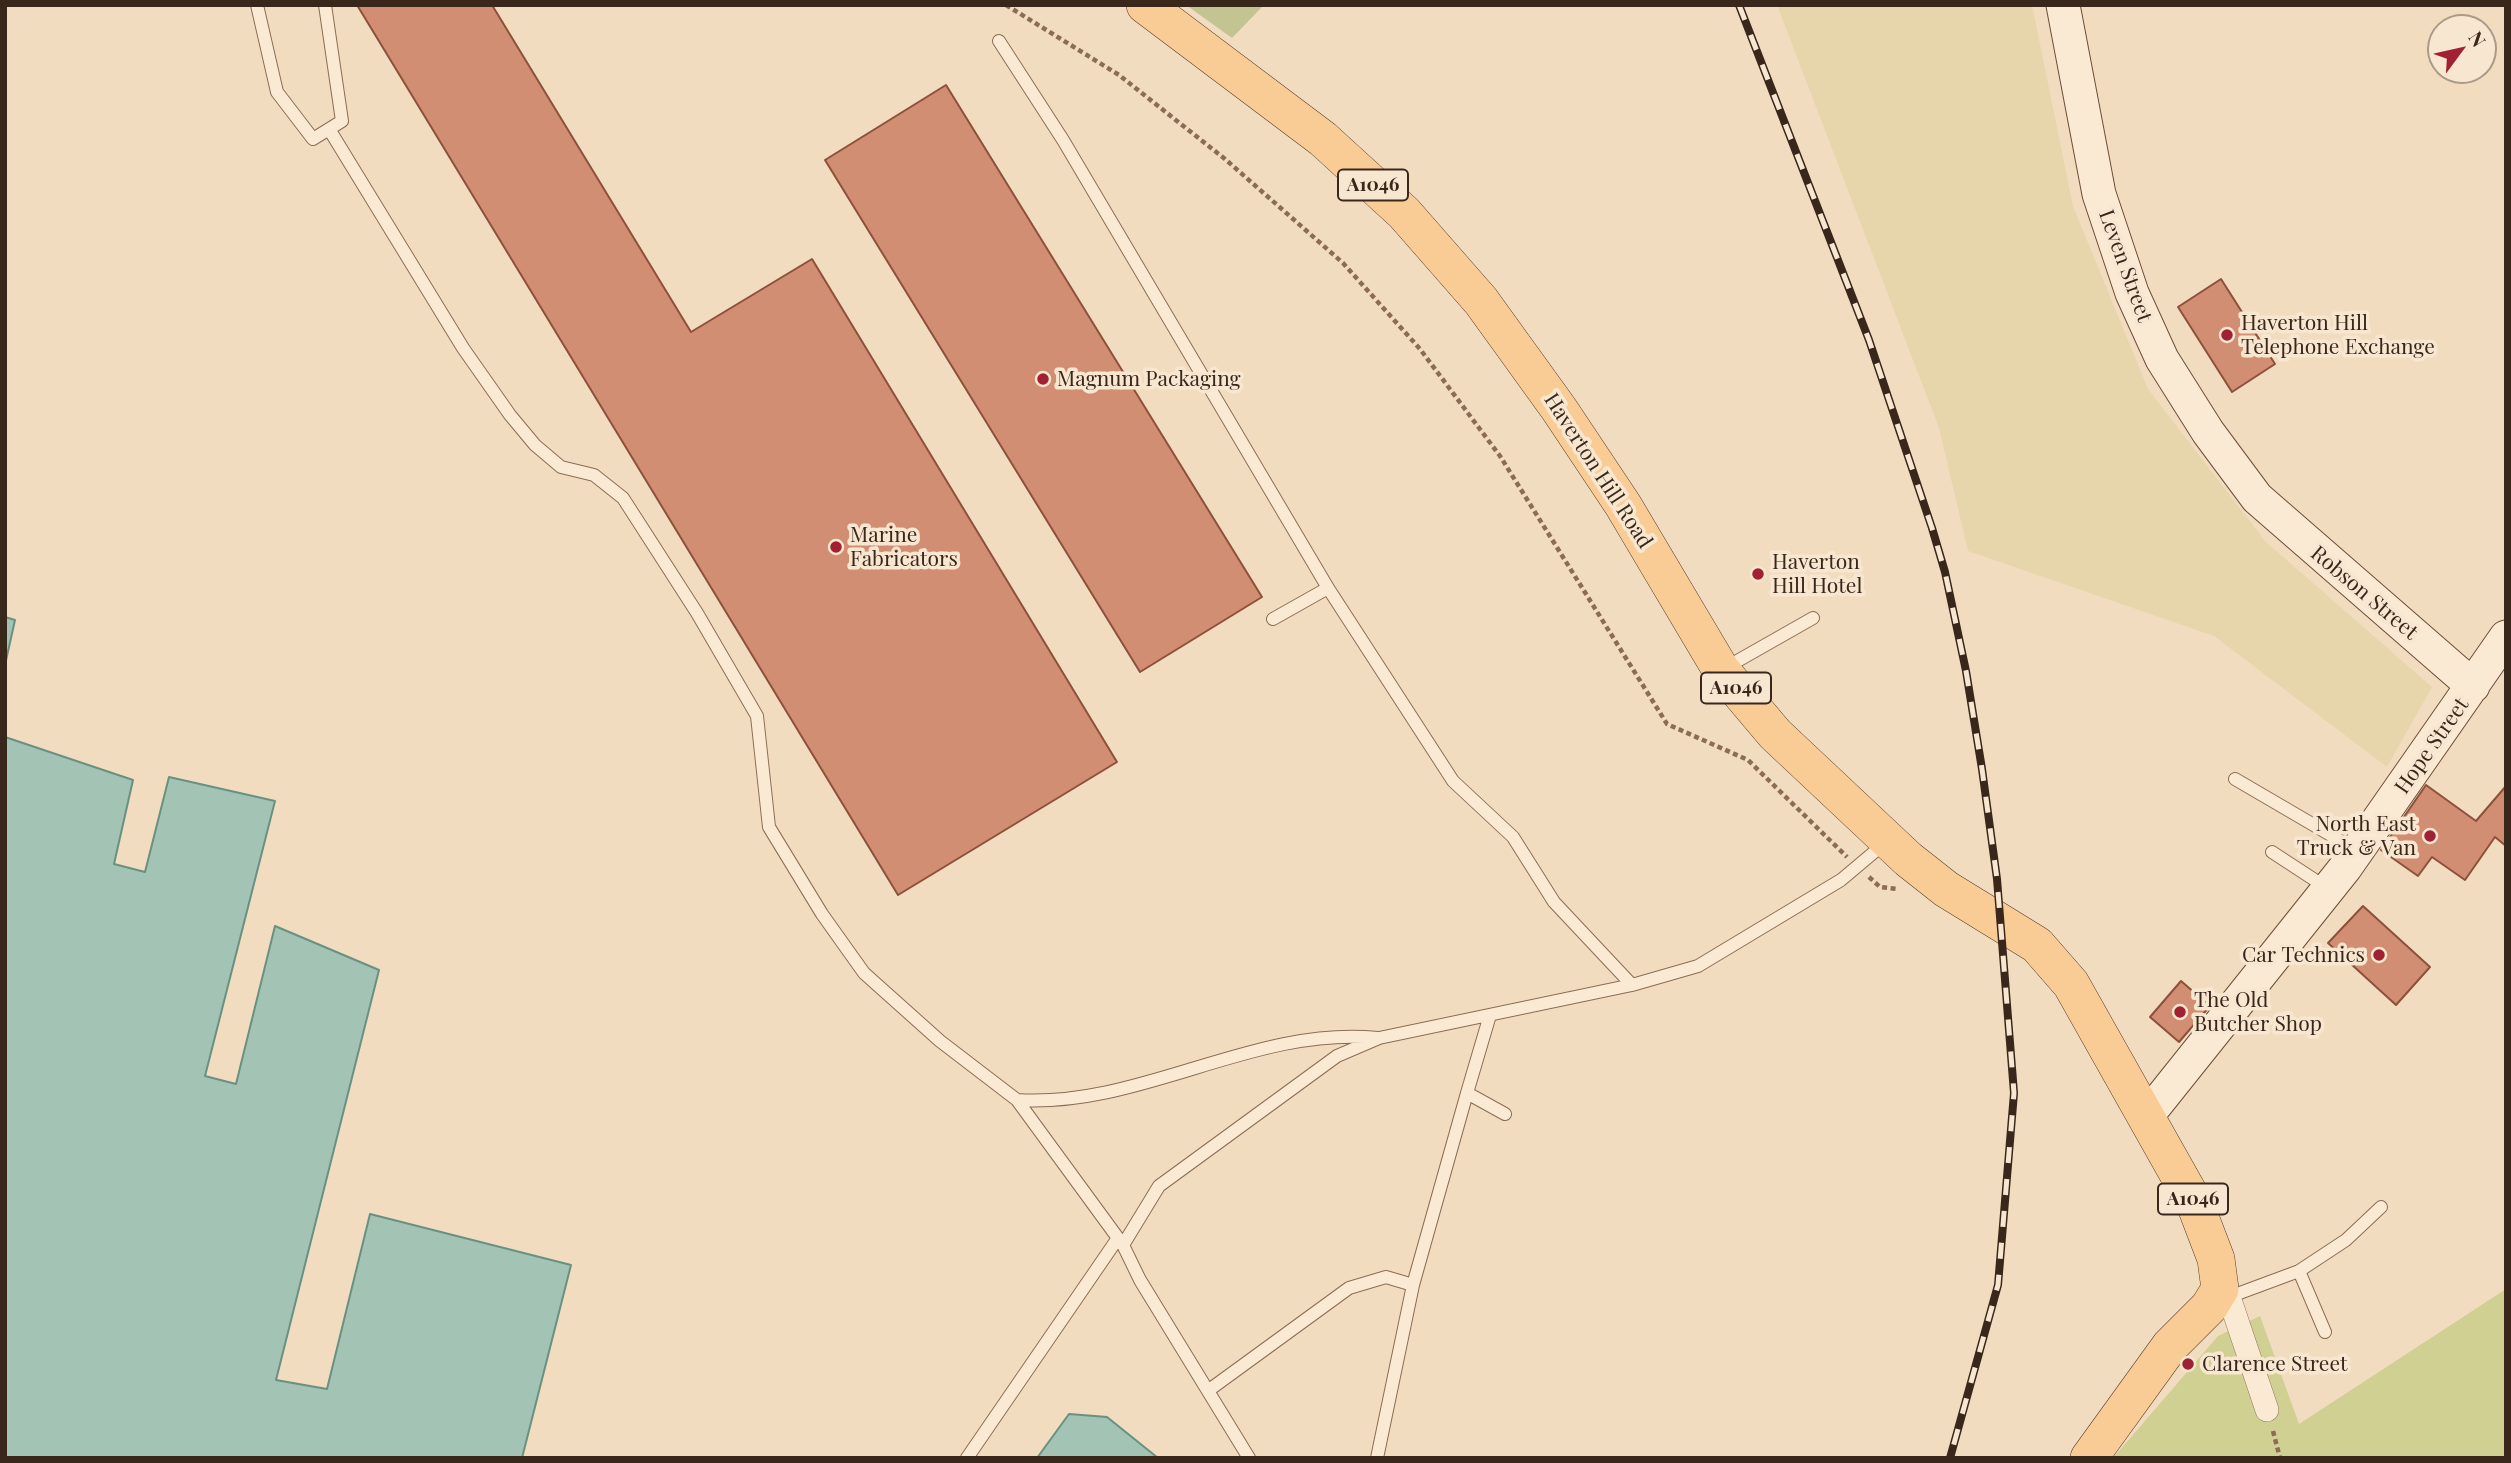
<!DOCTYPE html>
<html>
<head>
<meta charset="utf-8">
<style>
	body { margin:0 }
	#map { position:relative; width:2511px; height:1463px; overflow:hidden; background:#f1dcbf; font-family:"Playfair Display",serif }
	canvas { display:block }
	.frame { position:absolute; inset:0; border:7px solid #3a271c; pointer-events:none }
	.north { position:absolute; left:2427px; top:14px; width:70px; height:70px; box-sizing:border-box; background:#f8e7d0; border:2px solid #ac9a88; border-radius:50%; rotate:57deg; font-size:19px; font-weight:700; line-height:28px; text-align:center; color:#3a271c }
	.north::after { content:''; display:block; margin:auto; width:24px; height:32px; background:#9f2132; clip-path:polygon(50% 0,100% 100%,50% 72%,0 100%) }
</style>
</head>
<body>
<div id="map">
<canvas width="2511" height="1463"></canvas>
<div class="frame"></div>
<div class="north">N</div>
</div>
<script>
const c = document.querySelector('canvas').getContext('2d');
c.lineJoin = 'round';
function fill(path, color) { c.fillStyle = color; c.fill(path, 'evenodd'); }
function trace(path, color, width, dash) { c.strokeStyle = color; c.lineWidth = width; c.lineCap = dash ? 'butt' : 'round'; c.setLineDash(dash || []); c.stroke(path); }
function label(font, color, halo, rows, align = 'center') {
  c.font = font + ' "Playfair Display",serif'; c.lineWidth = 7; c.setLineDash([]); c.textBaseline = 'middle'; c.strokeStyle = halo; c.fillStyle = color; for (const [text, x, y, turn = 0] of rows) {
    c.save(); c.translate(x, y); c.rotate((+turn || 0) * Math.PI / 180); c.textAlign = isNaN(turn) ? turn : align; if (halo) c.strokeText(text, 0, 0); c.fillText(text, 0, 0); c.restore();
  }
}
fill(new Path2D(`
	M1777,5H2032L2073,206L2148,389L2266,542L2432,687L2387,767L2214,636L1968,551L1939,428Z`), '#e7d6ac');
fill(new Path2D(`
	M2506,1289V1458H2113L2218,1336L2260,1316L2299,1424Z`), '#d0d093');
fill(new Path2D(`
	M1186,5H1264L1232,38Z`), '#c4c493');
const water = new Path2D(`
	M5,617L15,620L5,665Z
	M5,737L133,780L114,864L145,872L169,777L275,801L205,1076L236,1084L275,926L379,970L276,1380L327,1389L370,1214L571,1265L522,1458H5Z
	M1069,1414L1107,1417L1158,1458H1037Z`);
fill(water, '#a3c3b5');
trace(water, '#699182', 2);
const building = new Path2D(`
	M357,5H492L691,332L812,259L1117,762L898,895Z
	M946,85L1262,597L1140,672L825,160Z
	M2221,279L2275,364L2232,392L2178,307Z
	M2426,785L2476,821L2506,786V846L2495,837L2465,880L2432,857L2418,876L2381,850Z
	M2363,906L2430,967L2396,1005L2328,943Z
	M2181,981L2210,1006L2179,1042L2150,1017Z`);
fill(building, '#d28e72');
trace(building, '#8d503a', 2);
const lane = new Path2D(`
	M257,5L277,92L313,139L342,121L325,5
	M999,41L1063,140L1328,588
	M329,129L463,348L510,415L535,445L561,467L594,475L623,498L697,613L757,716L769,827L822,914L864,973L940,1041L1017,1100L1123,1245
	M1273,619L1328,588L1453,781L1513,837L1554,902L1632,985
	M1725,668L1813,618
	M2235,779L2336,838L2354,852
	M2272,852L2327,888
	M1490,1015L1467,1093L1505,1114
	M1017,1100C1141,1108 1255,1025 1378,1038
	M2299,1271L2325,1332
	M2229,1297L2299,1271L2346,1240L2381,1207
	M1209,1390L1349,1288L1386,1277L1413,1285
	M967,1458L1118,1238
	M1249,1458L1140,1280L1123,1245L1159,1186L1337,1056L1379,1038L1632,985L1698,966L1841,880L1885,843
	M1377,1458L1413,1285L1467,1093`);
const street = new Path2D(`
	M2220,1289L2229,1297L2267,1410`);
const secondary = new Path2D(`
	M2063,5L2099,194L2132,293L2162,359L2208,432L2257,498L2473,686
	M2146,1117L2345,868L2506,637`);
const primary = new Path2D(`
	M1145,5L1323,139L1404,213L1481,301L1559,409L1623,505L1721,670L1775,734L1908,859L1946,889L2037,945L2071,984L2195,1204L2216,1259L2220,1289L2209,1307L2170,1346L2089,1458`);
trace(lane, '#8c6c56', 14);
trace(street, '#8c6c56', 24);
trace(secondary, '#6d4d39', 35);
trace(primary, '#593b2b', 38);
trace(new Path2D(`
	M1006,5L1119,75L1225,159L1343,263L1420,349L1500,456L1667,724L1748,760L1847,857
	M1869,877L1880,887L1898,889
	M2273,1431L2280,1458`), '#8c6c56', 4.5, [5, 3.5]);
trace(lane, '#fbead3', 12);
trace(street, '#fbead3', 23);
trace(secondary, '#fbead3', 33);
trace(primary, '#f8cc94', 37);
const rail = new Path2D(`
	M1739,5L1869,340L1932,528L1945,572L1966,671L1982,769L1997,879L2014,1093L1998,1285L1950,1458`);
trace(rail, '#3a271c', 8);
trace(rail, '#f8e7d0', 5, [16]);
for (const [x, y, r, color] of [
	[2227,335,7,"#9f2132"],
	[1043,379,7,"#9f2132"],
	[836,547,7,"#9f2132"],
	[1758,574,7,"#9f2132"],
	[2430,836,7,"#9f2132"],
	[2379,955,7,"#9f2132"],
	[2180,1012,7,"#9f2132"],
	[2188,1364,7,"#9f2132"]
]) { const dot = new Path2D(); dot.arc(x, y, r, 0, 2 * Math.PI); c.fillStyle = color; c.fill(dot); trace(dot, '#f8e7d0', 2.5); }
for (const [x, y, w] of [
	[1373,185,70],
	[1736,688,70],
	[2193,1199,70]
]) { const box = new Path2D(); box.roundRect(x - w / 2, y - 15.5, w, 31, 5); c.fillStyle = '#f8e7d0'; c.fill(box); trace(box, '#3a271c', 2); }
label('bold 19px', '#3a271c', null, [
	["A1046",1373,185],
	["A1046",1736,688],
	["A1046",2193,1199]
]);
label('21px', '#3a271c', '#f8e7d0', [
	["Leven Street",2125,266,70],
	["Haverton Hill Road",1598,471,57],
	["Robson Street",2364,593,40],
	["Hope Street",2432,746,-55]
]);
label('21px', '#3a271c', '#f8e7d0', [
	["Haverton Hill",2241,323],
	["Telephone Exchange",2241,347],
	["Magnum Packaging",1057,379],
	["Marine",850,535],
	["Fabricators",850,559],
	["Haverton",1772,562],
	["Hill Hotel",1772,586],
	["North East",2416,824,"right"],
	["Truck & Van",2416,848,"right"],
	["Car Technics",2365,955,"right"],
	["The Old",2194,1000],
	["Butcher Shop",2194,1024],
	["Clarence Street",2202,1364]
], 'left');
</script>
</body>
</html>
